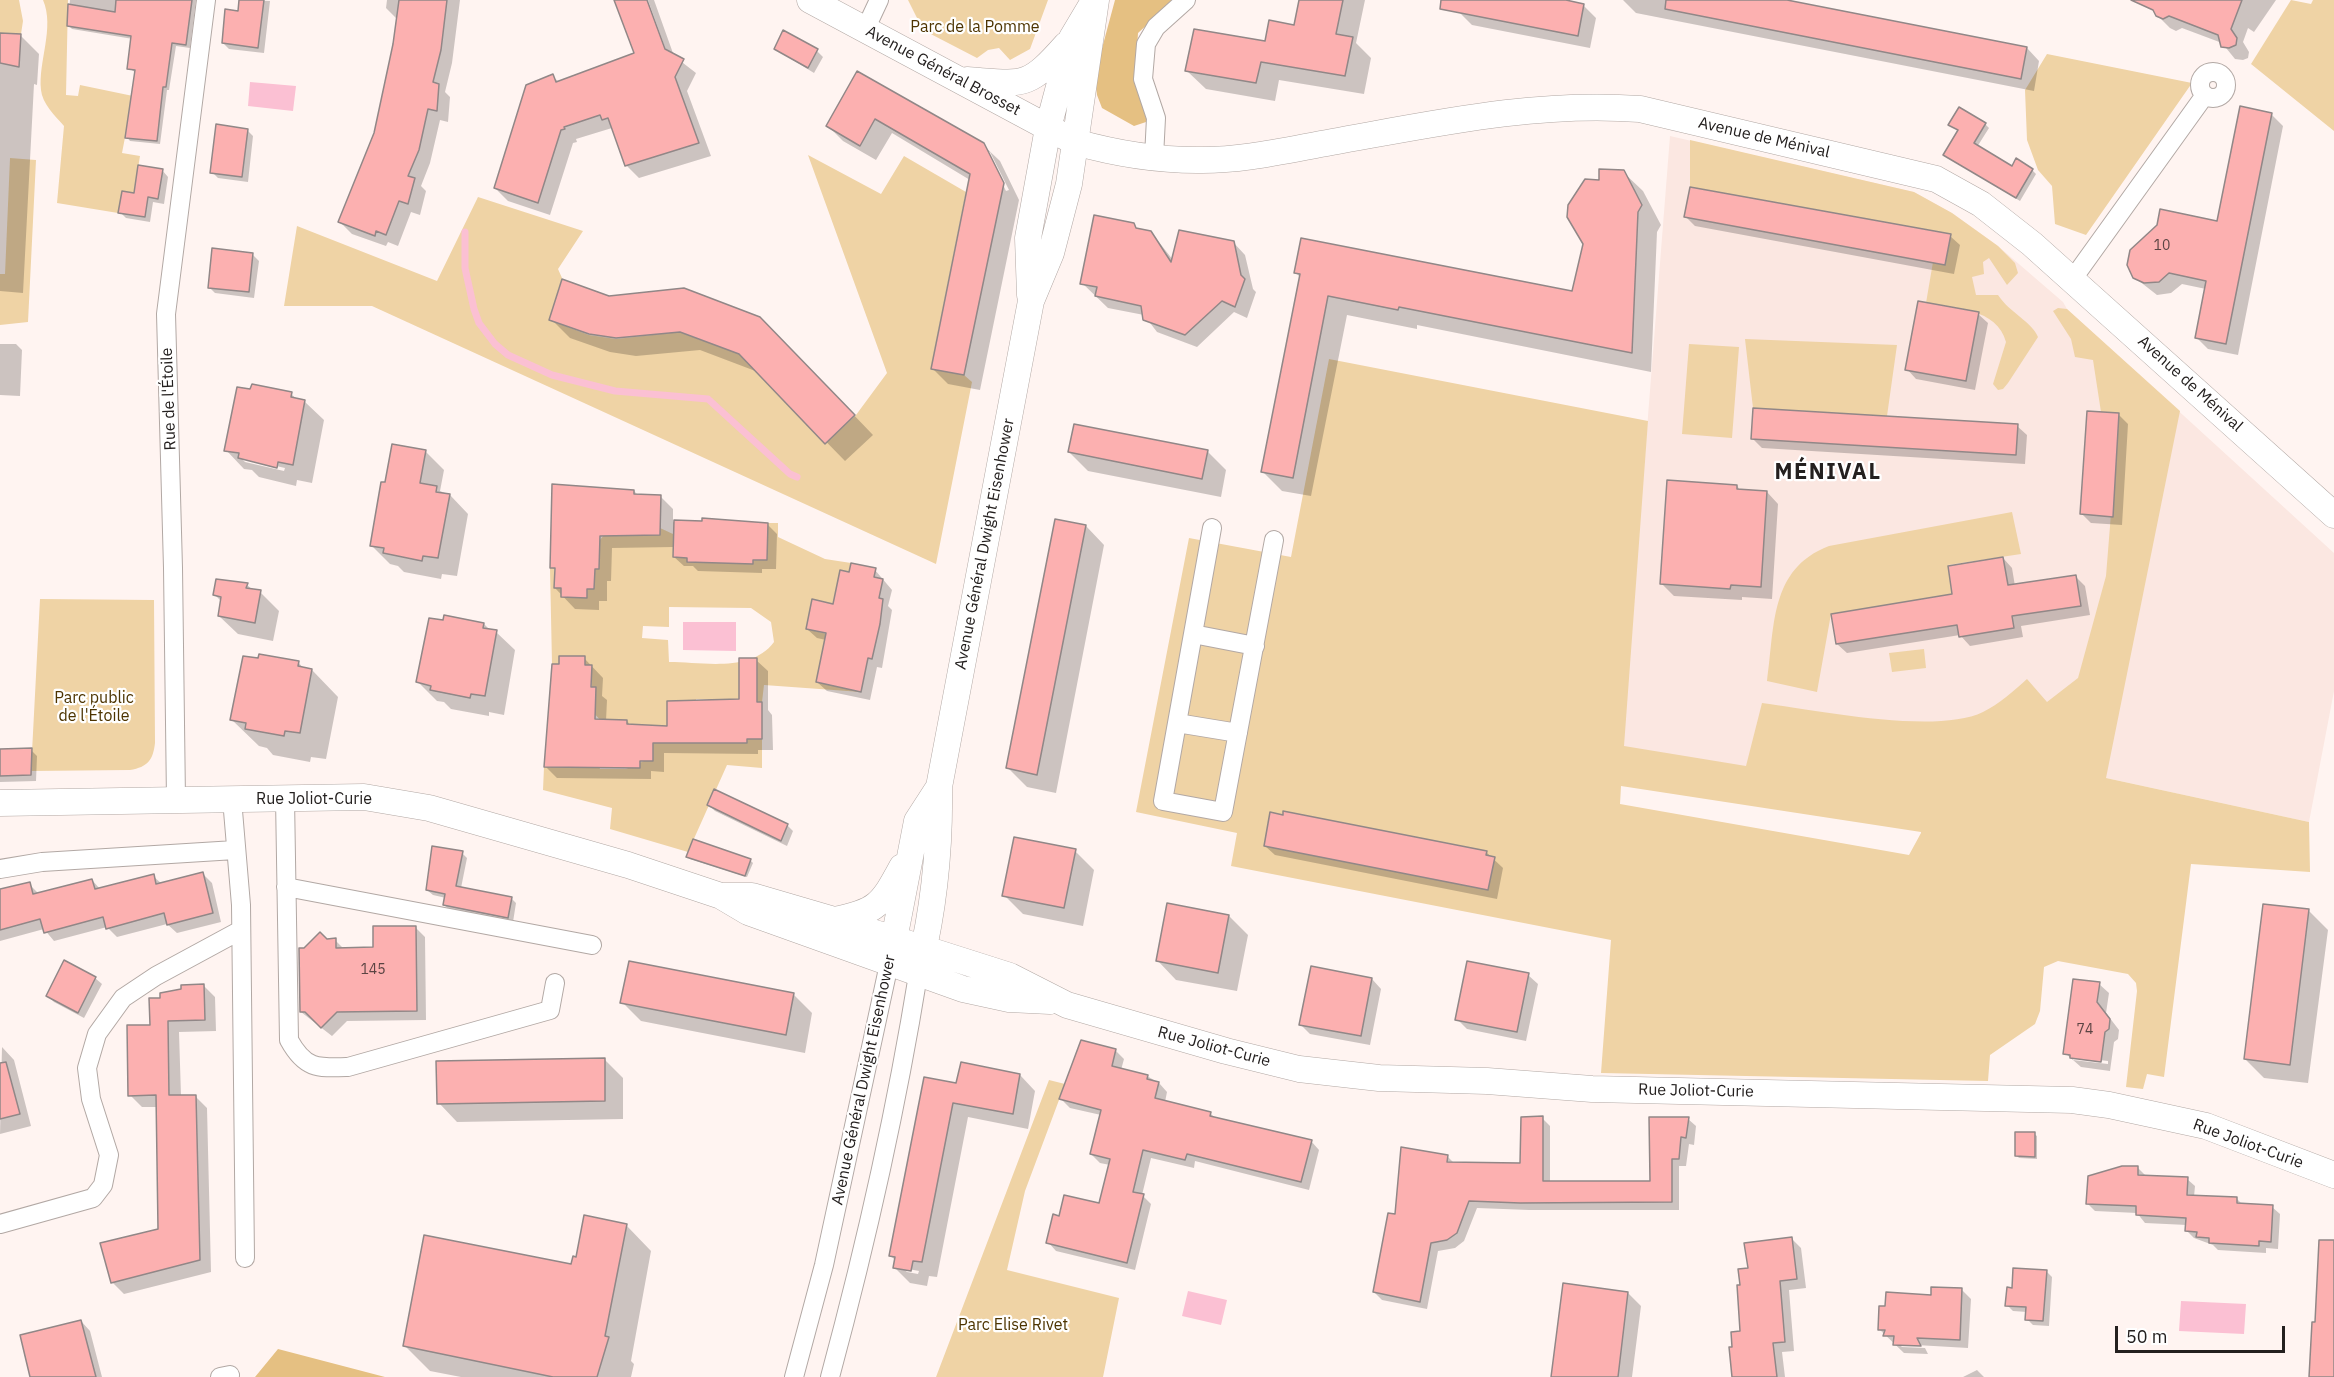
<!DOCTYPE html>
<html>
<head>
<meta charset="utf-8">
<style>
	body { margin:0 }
	#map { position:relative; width:2334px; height:1377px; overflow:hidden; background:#fff4f1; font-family:"IBM Plex Sans",sans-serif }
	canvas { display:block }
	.scale { position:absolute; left:2115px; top:1326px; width:170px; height:27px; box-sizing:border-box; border:3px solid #24201f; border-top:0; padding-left:8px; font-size:18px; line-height:21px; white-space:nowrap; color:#24201f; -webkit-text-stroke:4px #fff; paint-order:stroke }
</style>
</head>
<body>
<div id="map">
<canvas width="2334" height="1377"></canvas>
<div class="scale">50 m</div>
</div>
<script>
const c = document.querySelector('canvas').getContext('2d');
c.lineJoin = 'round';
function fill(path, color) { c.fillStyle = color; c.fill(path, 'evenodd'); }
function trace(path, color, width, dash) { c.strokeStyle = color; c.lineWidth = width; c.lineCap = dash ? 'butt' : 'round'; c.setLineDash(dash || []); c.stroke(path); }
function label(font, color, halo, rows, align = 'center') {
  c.font = font + ' "IBM Plex Sans",sans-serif'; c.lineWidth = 4.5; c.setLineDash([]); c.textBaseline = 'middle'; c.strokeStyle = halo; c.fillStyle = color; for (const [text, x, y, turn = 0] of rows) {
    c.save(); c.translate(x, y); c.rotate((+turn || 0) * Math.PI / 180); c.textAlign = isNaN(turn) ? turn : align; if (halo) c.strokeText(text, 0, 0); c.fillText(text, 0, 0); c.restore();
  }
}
fill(new Path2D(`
	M1670,136L1914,192L1952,213L1998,246L2063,302L2067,309L2334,553V691L2309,822L2106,778L1619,785Z`), '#fbe7e1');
fill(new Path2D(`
	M0,0H19L23,21L21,34L0,33Z
	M43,0H68L66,95L78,96L80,85L133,96L122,153L140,156L134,193L122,191L118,213L57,203L64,126C55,116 42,103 41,90C38,61 55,28 43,0Z
	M908,0H1048L1030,49L1010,60L999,48L988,50L977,58L923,30Z
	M2291,0L2311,4L2313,0H2334V131L2251,64Z
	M2047,54L2192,83L2086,235L2055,224L2052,186L2038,170L2027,140L2025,90Z
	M1690,140L1914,192L1952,213L1998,246L2015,263L2018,273L2007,285L1989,258L1983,262L1984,274L1972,277L1976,295H1998C2009,312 2032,322 2038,337L2008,383L2003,389L1998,390L1993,384L2006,342C1997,308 1954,308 1926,303L1933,262L1945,265L1951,234L1690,187Z
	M808,155L881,194L904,156L966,192L931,368L964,375L972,382L936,564L372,306H284L297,226L437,281L478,197L583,231L558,269L562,278L549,320L589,335L616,339L679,332L739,354L825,444L856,415L887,373Z
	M10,158L36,160L28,322L0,325V274H5Z
	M2058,308L2067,309L2180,411L2106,778L2309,822L2310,872L2191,864L2164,1077L2147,1074L2143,1089L2126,1087L2137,991L2136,983L2128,974L2058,961L2044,967L2040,1011L2035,1024L1990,1055L1988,1081L1601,1073L1611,940L1231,866L1237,833L1136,812L1189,538L1291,557L1329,359L1648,421L1624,746L1746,766L1762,703C1816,710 1936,735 1983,712C1999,704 2014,691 2027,679L2047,702L2078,678L2106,576L2119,414L2101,412L2093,360L2075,357L2071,339L2053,311ZM1621,786L1921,832V833L1909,855L1620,804Z
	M1745,339L1897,345L1887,416L1753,408Z
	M1689,344L1739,347L1732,438L1682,434Z
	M2012,512L2021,554L1948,565L1952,594L1831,614L1817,692L1767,681C1775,627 1769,569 1829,546Z
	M768,523H778V537L825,559L851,563L849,572L840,570L833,604L812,599L806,629L827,634L816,682L861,692L764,685L762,702L696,699V702H667V739L747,743V739H762V768L727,765L688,852L610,829L612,808L543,790L544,767L599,766L600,769H626L644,761H653V726L627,724V720L608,719L602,722L592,711L596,687H592V666L585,665V657L559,656V664H552L550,568H554V588H561V597L587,598V589H594L595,569H599L600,548L597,543L607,532C624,541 642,532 660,528L673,534V557L687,558V562L767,560ZM669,607L751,608L771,622L774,642C751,673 703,662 669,662L668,640L642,638L643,626L669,627Z
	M40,599L154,600L155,743C153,760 148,767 130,770L31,771Z
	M1924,649L1926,668L1892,672L1889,653Z
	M1049,1080L1065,1084L1025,1191L1007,1270L1119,1298L1103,1377H936Z`), '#efd3a5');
fill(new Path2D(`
	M1115,0H1174L1138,33L1135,78L1148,118L1146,122L1134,126L1102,108L1097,95L1095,80L1097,67Z
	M278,1349L385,1377H255Z`), '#e5c082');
fill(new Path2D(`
	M250,82L296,86L293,111L248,106Z
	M683,622H736V651L683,650Z
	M1188,1291L1227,1300L1221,1325L1182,1316Z
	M2181,1301L2246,1304L2244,1334L2179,1331Z`), '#fbc0d3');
fill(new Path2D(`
	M70,0H196L190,48L176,46L169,90H167L160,144L130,141L127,137L136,73L129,68L133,39L72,29L68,25Z
	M241,0L270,1L264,53L229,49L223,43L239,13Z
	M387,0H460L452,63L445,92L450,97L448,122L440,120L430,163L421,186L426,191L420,215L411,212L398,246L388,242L386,246L352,234L340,222L375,133L395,44L398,20L386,8Z
	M616,0H645L666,57L668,56L648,0H654L674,56L696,73L687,91L711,156L639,178L626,165L612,128L576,139L577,142L573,143L550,215L508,201L495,188L552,76L559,82L636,54Z
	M1301,0H1365L1356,43L1371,58L1364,94L1279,80L1275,101L1206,89L1187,71L1266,43L1295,27Z
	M1461,0H1559L1583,5L1596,18L1590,48L1472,25L1459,12Z
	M1623,0H1780L2027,48L2039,61L2034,91L1636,13Z
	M2164,0H2276L2254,32L2248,28L2243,42L2249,52L2248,58L2243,60L2235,59L2222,43L2182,28L2176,31L2170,28L2157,15Z
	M0,34L20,35L39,54L37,85L34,84L23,293L0,291Z
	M775,49L817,51L823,57L814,73Z
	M857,73L983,145L1000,161L1019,200L980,390L948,384L932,368L970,180L892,133L876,160L843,141L827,125ZM987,152H990L1009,190L1006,191Z
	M2271,114L2283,126L2238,355L2208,349L2196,337L2206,289L2182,284L2171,293L2157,295L2134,277L2218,223Z
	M1985,124L1989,128L1977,147L2012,168L2032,170L2036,174L2020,201L1945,155L1959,131L1950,125Z
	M247,130L253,136L248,182L218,178L212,172Z
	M162,170L168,177L164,204L153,202L150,222L126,218L120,212Z
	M1623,172L1643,191L1661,225L1657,232L1651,372L1417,325V329L1347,315L1311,496L1282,491L1263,472L1301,278L1295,272L1573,293L1601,181Z
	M1686,217L1950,236L1960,245L1954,274L1695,226Z
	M1134,225L1139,230L1151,232L1173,260L1233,242L1245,255L1253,289L1256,292L1247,318L1234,312L1197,347L1157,332L1144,315L1108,308L1082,283Z
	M252,254L259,261L254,298L215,293L209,287Z
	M609,297L779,337L873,435L845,461L758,372L700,350L636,356L610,352L570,338L551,319Z
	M1978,314L1988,323L1975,390L1916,379L1907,369Z
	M0,344H16L22,350L20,396L0,395Z
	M291,394L298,400L305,402L324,420L312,483L297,480L296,486L259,477L252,470L244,469L226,450ZM241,458L285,468L284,471L245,462Z
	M2119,415L2128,424L2122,525L2091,523L2082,514Z
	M2017,426L2027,435L2025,464L1762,448L1752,438Z
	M425,451L444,470L440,491L450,495L468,514L457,576L442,574L441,579L404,572L398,566L390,564L371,545L386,484Z
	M1207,451L1226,470L1221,497L1088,471L1069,452Z
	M1737,486L1741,491L1767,492L1778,504L1772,599L1742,597V600L1674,596L1662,584Z
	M634,491L639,496H660L673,509V522L768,525L777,534L776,569H762V573L698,571L693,566H684L674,557V547L612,548L611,581H607V601H599V610L575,609L555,588L556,571L552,567Z
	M1086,526L1104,545L1056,793L1027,787L1008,768Z
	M2003,558L2012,568L2015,586L2076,577L2085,586L2090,615L2021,626L2023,637L1970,646L1960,635L1847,653L1837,644L1954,596Z
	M875,570L892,590L888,606L892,610L882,668L877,667L870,700L827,691L817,682L826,640L817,638L807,629L835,606L850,574Z
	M247,585L253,590L260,592L279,611L273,641L238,634L219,616L222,602L215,595Z
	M484,624L490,630L496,632L515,650L504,715L489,712V716L451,709L444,702L437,701L418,682Z
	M584,658L603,678L602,696L607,700L606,721H627L631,726L668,728L741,700L756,660L768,671V710L772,715L773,750H758V754L664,753V772L651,771V779L557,778L546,767Z
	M298,662L304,669L312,670L338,697L326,759L311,757L310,762L273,755L267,748L259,746L232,720Z
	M31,750L37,756L36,781L0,782V751Z
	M709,805L787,825L793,831L787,846L715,811Z
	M694,841L751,861L753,863L747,877L690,859L688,856Z
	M1265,846L1486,852L1503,868L1497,899L1275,855Z
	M1075,851L1094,870L1083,926L1023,914L1004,895Z
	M462,853L467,858L461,888L511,898L516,903L513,922L450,910L444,905L446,898L433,895L427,890Z
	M203,874L212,883L221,922L177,933L167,924L117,937L107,927L54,941L44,929L0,941V891L29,884L38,893L92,880L100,889L153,876L162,884Z
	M2264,906L2309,911L2328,930L2308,1083L2264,1078L2245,1059Z
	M1229,916L1248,935L1237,991L1176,980L1158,961Z
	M415,927L425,937L426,1020L347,1021L332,1036L301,1012L335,940L344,949L375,948Z
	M1528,975L1538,984L1526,1041L1467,1029L1457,1019Z
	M95,978L102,984L84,1018L54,1002L48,996Z
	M1372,979L1381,989L1370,1045L1310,1034L1300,1024Z
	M2099,984L2109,993L2106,1013L2119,1030L2118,1039L2114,1042L2110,1071L2081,1067L2065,1053ZM2073,1057L2108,1061V1064L2073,1060Z
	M203,985L215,997L216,1031L179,1032L181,1096H195L207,1108L211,1272L124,1294L112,1282L160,1230L157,1107H142L130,1095L161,999Z
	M793,994L812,1013L805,1053L641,1021L622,1002Z
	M2,1047L14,1060L31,1126L0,1134Z
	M1115,1050L1124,1059L1121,1070L1147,1076L1159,1083L1167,1092L1165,1102L1210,1113L1216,1119L1311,1141L1319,1150L1309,1190L1195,1161L1194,1168L1151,1158L1142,1195L1151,1204L1135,1270L1056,1251L1048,1242L1061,1217L1100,1205L1110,1165L1100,1163L1091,1154L1101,1115L1070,1108L1061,1099Z
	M604,1059L623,1078V1119L457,1122L439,1103Z
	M1020,1075L1035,1091L1028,1129L968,1117L937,1277L929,1276L927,1286L910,1283L894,1267L896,1261L891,1256L958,1085ZM903,1268L919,1271L918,1274L907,1272Z
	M1542,1118L1550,1126V1183L1652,1182L1688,1119L1696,1126L1694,1145L1689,1144L1686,1166H1679V1210H1529L1477,1208L1464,1241L1455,1248L1438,1251L1427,1309L1382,1300L1374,1292L1397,1216L1447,1156L1454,1163L1522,1164Z
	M2034,1134L2037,1136V1159L2019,1158L2017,1156Z
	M2138,1168L2146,1176L2187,1179L2195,1186L2194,1197L2237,1199L2243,1205L2272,1207L2280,1214L2278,1249L2266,1248V1253L2218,1250L2213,1245L2194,1238L2187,1231V1225L2145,1223L2137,1213L2095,1211L2088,1204Z
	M626,1225L651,1251L631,1361L634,1364L631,1377H461L430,1371L405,1346L572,1266L577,1258Z
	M1792,1239L1801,1248L1806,1288L1789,1290L1794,1351L1782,1352L1785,1377H1734V1348L1741,1332L1742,1286L1749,1269Z
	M2046,1271L2052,1277L2049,1326L2033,1325L2027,1319V1312L2013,1311L2007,1305L2014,1289Z
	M1962,1290L1971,1299L1968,1348L1899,1344L1902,1347L1925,1348L1928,1354L1904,1353L1879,1329Z
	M1628,1293L1641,1306L1632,1377H1552Z
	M81,1321L90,1331L102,1377H32Z
	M1977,1370L1984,1377H1963Z`), '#0003');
trace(new Path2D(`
	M465,232V268L474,309L479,323L495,344L508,355L552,375L615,391L708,399L790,474L797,477`), '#fbc0d3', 7);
const building = new Path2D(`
	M116,0H192L186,45L172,43L166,87H163L157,141L125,138L135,70L127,69L131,36L67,26L68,4L115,12Z
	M239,0H264L258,48L222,43L225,9L238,11Z
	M399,0H447L441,50L433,82L439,84L437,111L428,109L419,150L408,176L415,178L408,204L399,201L386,235L376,231L375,236L338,222L374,133L393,44Z
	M614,0H647L665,49L684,59L675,77L699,143L625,166L608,118L602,120L600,115L564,127L565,129L561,130L538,203L494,188L526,85L553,74L556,82L634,53Z
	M1299,0H1343L1336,34L1353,37L1345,76L1261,62L1256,83L1185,71L1194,29L1265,41L1269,20L1294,25Z
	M1441,0H1566L1584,4L1578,36L1440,9Z
	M1666,0H1787L2027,47L2021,79L1665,9Z
	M2131,0H2242L2231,29L2237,38L2236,45L2229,48L2221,47L2218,35L2169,16L2163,19L2156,16L2153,10Z
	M783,30L818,49L808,68L774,49Z
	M0,33L21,34L19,67L0,63Z
	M857,71L984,143L1004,183L964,375L931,369L970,174L875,119L860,146L826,126Z
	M2240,106L2272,113L2226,344L2195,338L2206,281L2169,273L2159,282L2144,283L2133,278L2127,265L2130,250L2157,225L2160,209L2217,221Z
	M1959,107L1986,123L1974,143L2012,166L2016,158L2033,169L2016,198L1943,155L1958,130L1948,125Z
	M216,124L248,129L242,177L210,173Z
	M138,165L163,169L158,199L148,197L145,217L118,213L122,191L134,193Z
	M1599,169L1624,170L1642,205L1638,212L1632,353L1399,307L1398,310L1328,296L1293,478L1261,472L1300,274L1294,273L1301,238L1572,291L1583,244L1567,217L1568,205L1585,179L1599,180Z
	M1690,187L1951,234L1945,265L1684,217Z
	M1094,215L1134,223L1136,228L1151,231L1171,262L1179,230L1234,241L1241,275L1245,279L1235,307L1222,301L1185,335L1143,320L1141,306L1095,296L1097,287L1080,284Z
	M212,248L253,253L249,292L208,288Z
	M562,279L609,296L684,288L760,317L855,415L825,444L739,354L680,332L616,338L589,334L549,320Z
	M1918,301L1979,312L1966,381L1905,370Z
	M252,384L292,392L291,397L305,400L293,465L278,462L277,468L238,458L239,453L224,451L237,387L250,389Z
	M1753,408L2018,424L2016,455L1751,439Z
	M2087,411L2119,413L2113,517L2080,514Z
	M1074,424L1208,450L1202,479L1068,452Z
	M392,444L426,450L420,483L437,486L436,492L450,494L438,558L423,556L422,561L383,553L384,548L370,546L381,482H385Z
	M1667,480L1737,485V489L1767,491L1761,587L1731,585L1730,589L1660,584Z
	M552,484L634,490V494L661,495L660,535L600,536L599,569H595L594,589H587V598L561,597V588H554L555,568H550Z
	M702,518L768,523L767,560H753V564L687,562V558L673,557L674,520L702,521Z
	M1055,519L1086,525L1037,775L1006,768Z
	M2003,557L2008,585L2076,575L2081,606L2012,616L2014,628L1959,637L1957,625L1836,644L1831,614L1952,594L1948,566Z
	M851,563L876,568L874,577L883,579L879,598L883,599L880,624L872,659L868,658L861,692L816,682L826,633L806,629L812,599L833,604L840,570L849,572Z
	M216,579L248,583L246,588L261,590L255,623L218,616L221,597L213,595Z
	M444,615L484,623L483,628L497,630L485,696L471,694L470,698L430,690L431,686L416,682L429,618L443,620Z
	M259,654L299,661L298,666L312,669L300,733L285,731L284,736L245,729L246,723L230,720L243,656L258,658Z
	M559,656H585V665H592L591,687H596L595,719L627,720V724L667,726V701L739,699V658H757V702H762V739H747V743H653V761H640V768L544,767L552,664H559Z
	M32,748L31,775L0,776V749Z
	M714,789L788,824L781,841L707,805Z
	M1283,811L1487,851L1486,855L1495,857L1488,890L1264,846L1270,812L1283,815Z
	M1014,837L1076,849L1064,908L1002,896Z
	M693,839L751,859L745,876L686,857Z
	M432,846L463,851L456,886L512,897L508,918L443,905L445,894L426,890Z
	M203,872L213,913L167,925L164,913L106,929L103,917L44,933L40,919L0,930V889L30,882L33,894L92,879L95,889L154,874L156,884Z
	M1167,903L1229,915L1218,973L1156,961Z
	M2263,904L2309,909L2290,1065L2244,1059Z
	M373,926H416L417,1011L337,1012L321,1028L305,1012H300L299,948H304L320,932L327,939L336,938V948L373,947Z
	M64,960L96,977L78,1013L46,996Z
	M629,961L794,993L786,1035L620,1003Z
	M1467,961L1529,973L1517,1032L1455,1020Z
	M1311,966L1372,978L1361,1036L1299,1025Z
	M2073,979L2100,982L2097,1002L2110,1019L2109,1029L2105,1032L2101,1062L2070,1058V1055L2063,1054Z
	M204,984L205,1020L168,1021L169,1095H196L200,1260L111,1283L100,1243L158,1229L156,1095L128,1096L127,1025H150L149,998H160V993L181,989V985Z
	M1081,1040L1116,1049L1112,1066L1148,1075L1147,1079L1159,1082L1155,1098L1211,1112L1210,1116L1312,1140L1301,1182L1187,1154L1185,1160L1143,1150L1133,1192L1144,1194L1127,1263L1046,1243L1053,1214L1059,1216L1064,1195L1099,1203L1110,1159L1090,1154L1101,1110L1059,1099Z
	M605,1058V1101L437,1104L436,1061Z
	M6,1062L20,1114L0,1119V1063Z
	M961,1062L1020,1074L1013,1114L953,1103L922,1262L913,1261L911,1271L893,1268L895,1257L889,1256L924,1077L956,1083Z
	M1543,1116V1181H1650L1649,1117H1689L1686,1138L1681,1137L1679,1159H1672V1202L1520,1203L1469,1201L1457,1233L1447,1240L1431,1243L1420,1302L1373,1292L1388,1213L1395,1214L1401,1147L1448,1155L1447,1162L1520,1163L1521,1117Z
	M2015,1132H2035V1157L2015,1156Z
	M2122,1166H2138V1175L2188,1177L2187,1195L2237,1197V1203L2273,1205L2271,1242L2259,1241V1246L2209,1243V1238L2196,1237L2197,1232L2185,1231L2186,1218L2136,1215V1206L2086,1204L2088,1176Z
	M584,1215L627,1224L605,1336L609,1337L597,1377H553L403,1346L424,1235L571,1264L573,1256L576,1257Z
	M1792,1237L1797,1279L1780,1281L1785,1342L1773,1343L1777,1377H1732L1729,1347H1732L1731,1332L1740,1331L1737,1285H1740L1738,1269L1748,1268L1744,1243Z
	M2319,1240H2334V1377H2309L2312,1322H2315Z
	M2013,1268L2047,1270L2043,1321L2025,1320L2026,1307L2005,1306L2007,1287L2012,1288Z
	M1563,1283L1628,1292L1618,1377H1551Z
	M1931,1287L1962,1288L1960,1340L1917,1338L1921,1346L1893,1345L1894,1336H1883L1885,1330H1878L1879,1306H1885L1886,1292L1931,1295Z
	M81,1320L96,1377H30L20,1335Z`);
fill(building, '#fcb0b0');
trace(building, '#918787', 1.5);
const street = new Path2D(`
	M865,30L879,0
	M2200 85a13 13 0 1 1 26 0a13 13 0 1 1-26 0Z
	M1154,157L1156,118L1143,79L1146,44L1156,27L1186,0
	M2072,280L2205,95
	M1212,528L1163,801L1223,812L1274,540
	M1193,634L1255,646
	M1177,723L1238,733
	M285,798L289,1040C305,1069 317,1068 348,1067L550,1010L555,983
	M232,799L241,905L245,1258
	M176,800L173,568L166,314L206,0
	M0,869L42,862L235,850
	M286,887L592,945
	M0,1224L93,1198L103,1185L109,1155L91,1099L87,1068L97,1034L123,998L156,976L241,930
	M220,1377L230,1375
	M794,1377L824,1265L889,964
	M830,1377C866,1244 896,1111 918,975`);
const secondary = new Path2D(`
	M810,0L1075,142C1114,153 1156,160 1197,160C1242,161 1287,150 1332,142C1433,124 1537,101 1640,109L1936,179L1981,204L2032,244L2334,515
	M967,80C1024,84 1027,89 1066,45
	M1030,295L1028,238L1048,128L1072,38L1091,6
	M0,803L364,797L429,808L628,865L721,896L748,912L963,989L1009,999L1050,1001
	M721,896H752L834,920L1010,976L1067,1005L1226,1051L1299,1069L1379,1078L1487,1081L1592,1089L2072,1100L2109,1105L2206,1126L2334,1175
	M834,920C877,912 882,904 902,867
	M891,955L917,821L939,787
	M920,965C934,907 940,846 939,787L1031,301L1051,253L1069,184L1096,0`);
trace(street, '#b2a8a4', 20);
trace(secondary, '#b2a8a4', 27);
trace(street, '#fff', 18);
trace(secondary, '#fff', 26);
label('14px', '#5a4443', null, [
	["10",2162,246],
	["145",373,970],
	["74",2085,1030]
]);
label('16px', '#4d3400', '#fff', [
	["Parc de la Pomme",975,27],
	["Parc public",94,698],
	["de l'Étoile",94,716],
	["Parc Elise Rivet",1013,1325]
]);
label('16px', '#24201f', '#fff', [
	["Avenue Général Brosset",943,71,28],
	["Avenue de Ménival",1764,138,13],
	["Avenue de Ménival",2190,384,42],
	["Rue de l'Étoile",169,399,-92],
	["Avenue Général Dwight Eisenhower",985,544,-79],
	["Rue Joliot-Curie",314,799],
	["Rue Joliot-Curie",1214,1047,15],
	["Avenue Général Dwight Eisenhower",864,1080,-78],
	["Rue Joliot-Curie",1696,1091,1],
	["Rue Joliot-Curie",2248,1144,20]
]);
c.letterSpacing = '1.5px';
label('bold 22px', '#24201f', '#fff', [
	["MÉNIVAL",1828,473]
]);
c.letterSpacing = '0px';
</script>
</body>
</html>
